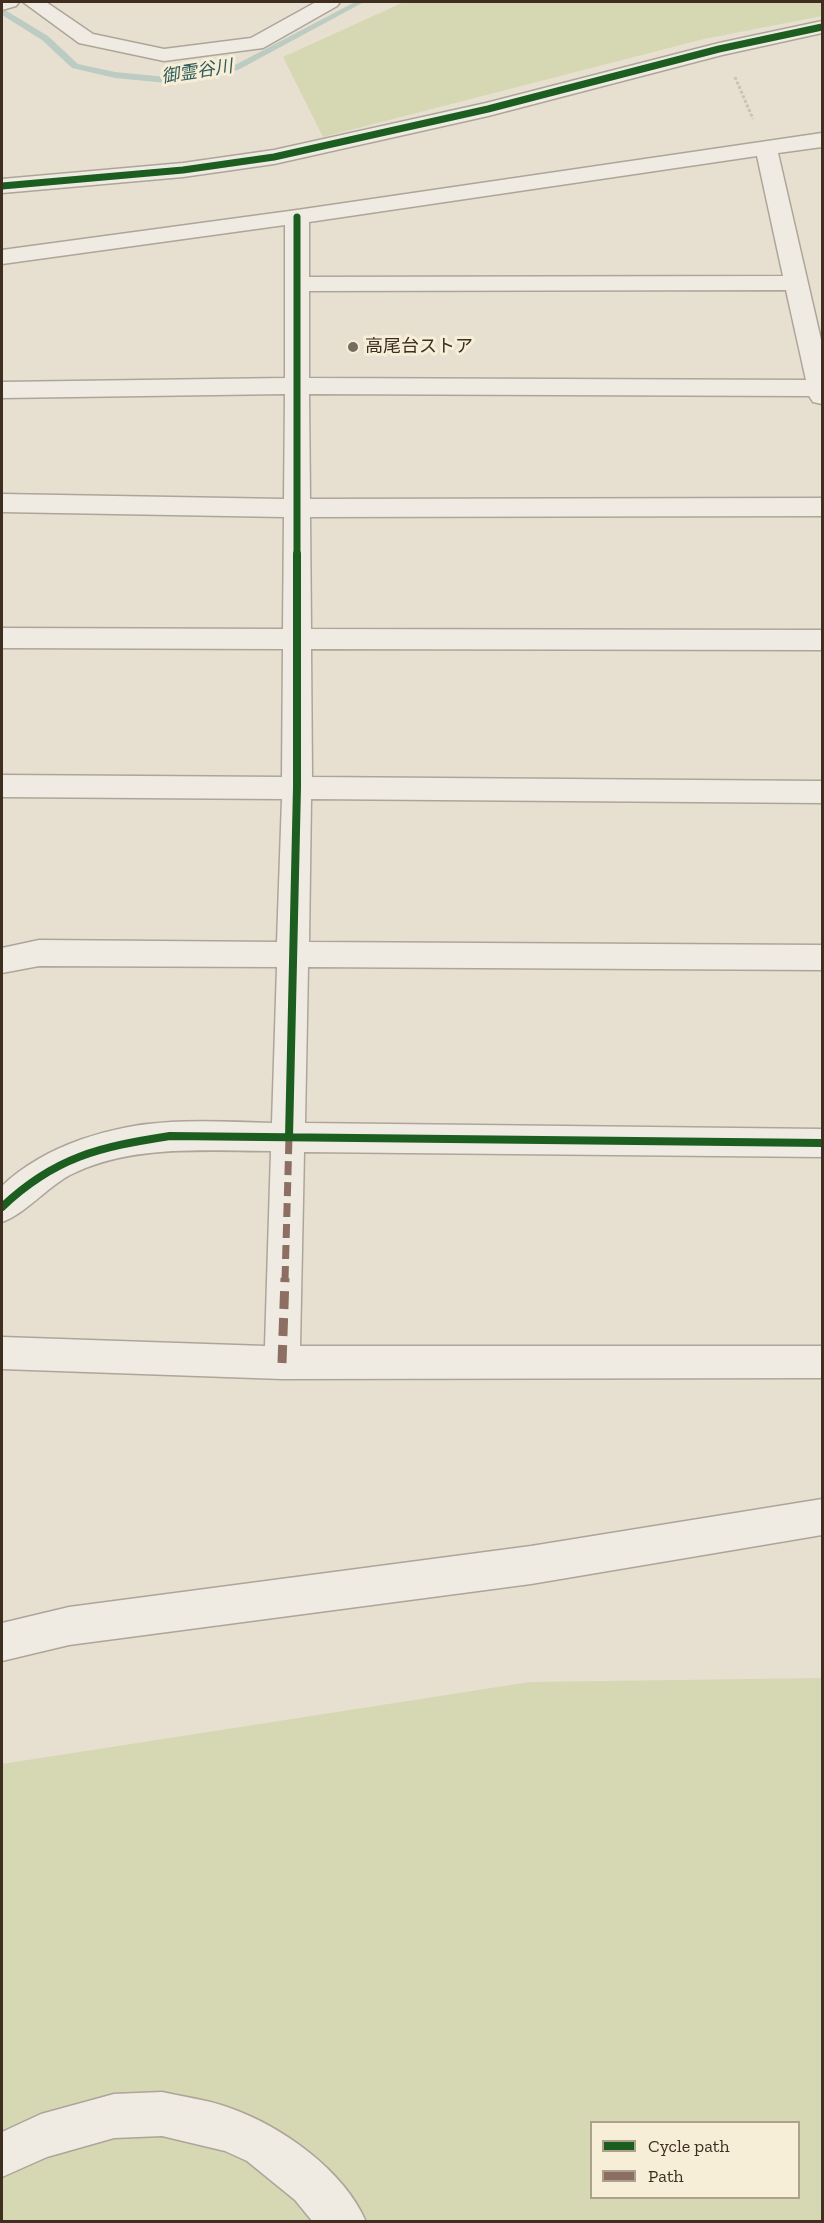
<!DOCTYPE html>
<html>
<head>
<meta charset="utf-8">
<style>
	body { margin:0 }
	#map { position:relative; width:824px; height:2223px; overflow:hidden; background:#e7e0d1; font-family:"Zilla Slab",serif }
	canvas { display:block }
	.frame { position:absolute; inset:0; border:3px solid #3d2e20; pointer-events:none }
	.legend { position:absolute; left:590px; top:2121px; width:210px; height:78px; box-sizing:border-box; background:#f7eed8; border:2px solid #ada18e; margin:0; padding:8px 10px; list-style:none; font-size:18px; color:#3d2e20 }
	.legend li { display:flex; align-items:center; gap:12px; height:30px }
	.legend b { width:30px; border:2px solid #ada18e }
</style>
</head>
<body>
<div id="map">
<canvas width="824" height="2223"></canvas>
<div class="frame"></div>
<ul class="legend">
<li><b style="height:8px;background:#1b5e20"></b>Cycle path</li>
<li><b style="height:8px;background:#8d6e63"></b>Path</li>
</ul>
</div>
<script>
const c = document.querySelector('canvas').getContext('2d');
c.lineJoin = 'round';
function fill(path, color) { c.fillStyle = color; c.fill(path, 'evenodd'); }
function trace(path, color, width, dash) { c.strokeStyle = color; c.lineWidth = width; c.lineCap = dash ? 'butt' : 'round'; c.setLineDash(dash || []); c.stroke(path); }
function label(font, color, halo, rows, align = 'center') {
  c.font = font + ' "Zilla Slab","Noto Sans JP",serif'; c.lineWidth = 6; c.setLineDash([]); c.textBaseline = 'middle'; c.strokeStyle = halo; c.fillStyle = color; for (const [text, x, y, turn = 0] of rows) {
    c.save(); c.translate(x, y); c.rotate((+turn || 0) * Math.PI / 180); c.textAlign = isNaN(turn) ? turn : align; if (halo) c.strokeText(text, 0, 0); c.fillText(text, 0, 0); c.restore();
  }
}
fill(new Path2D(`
	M404,2H822V16L704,39L323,137L283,57Z
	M822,1678V2221H2V1764L530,1682ZM592,2122H798V2198H592Z`), '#d6d7b3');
fill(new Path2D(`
	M355,2H364L238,70L167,83L115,78L72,68L42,40L2,15V10H5L48,36L78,64L115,72L167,77L233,66Z`), '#bcccc2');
const minor = new Path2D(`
	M2,2H19L16,6L2,10Z
	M23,2H46L93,34L164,49L251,38L316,2H340L337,6L263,48L164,61L79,43Z
	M822,21V33L722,55L488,116L274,164L183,177L2,193V179L183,163L274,150L486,103L719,43Z
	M822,133V147L778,153L822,344V404L813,402L809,396L309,394L310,499L822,498V516L310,517L311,629L822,630V650L311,649L312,777L822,781V803L311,799L309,942L822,945V970L308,967L305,1123L822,1129V1157L304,1152L300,1346H822V1378L282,1379L2,1369V1337L265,1346L271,1151C205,1151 131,1144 70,1175C46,1188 25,1214 2,1222V1186C45,1145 112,1125 171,1122C204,1120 238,1122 272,1123L277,967L39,966L2,973V948L39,940L277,942L282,799L2,797V775L282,777L283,649L2,648V628L283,629L284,517L2,512V494L284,499L285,394L2,398V382L285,378V225L2,264V250L297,210ZM757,156L783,276L309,277V222ZM786,290L806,380L309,378V291Z
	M822,1499V1535L531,1584L69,1645L2,1661V1623L69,1607L531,1546Z
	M162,2092C184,2097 209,2100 230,2108C281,2126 344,2170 366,2222H313L295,2200L247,2161L225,2151L162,2136L114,2138L47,2157L2,2177V2132L41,2114L114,2094Z`);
trace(minor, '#ada599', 3);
trace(new Path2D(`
	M735,77L753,119`), '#c8c2b9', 3, [3, 2]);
fill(minor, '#efebe3');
trace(new Path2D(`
	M285,1280L289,1137`), '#8d6e63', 7, [14, 7]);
trace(new Path2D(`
	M282,1363L285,1278`), '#8d6e63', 9, [18, 9]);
trace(new Path2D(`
	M2,186L183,170L274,157L488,109L719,49L822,27
	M297,217V556`), '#1b5e20', 7);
trace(new Path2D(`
	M289,1137L297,787V554
	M2,1207C55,1157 99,1147 170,1136L822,1143`), '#1b5e20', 8);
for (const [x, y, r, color] of [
	[353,347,6,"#786c5e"]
]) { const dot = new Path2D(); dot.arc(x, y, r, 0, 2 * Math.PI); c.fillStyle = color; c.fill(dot); trace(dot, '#f7eed8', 2); }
label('italic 18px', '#2f5d5a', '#f7eed8', [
	["御霊谷川",197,72,-9]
]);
label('18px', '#3d2e20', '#f7eed8', [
	["高尾台ストア",365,347]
], 'left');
</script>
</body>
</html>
